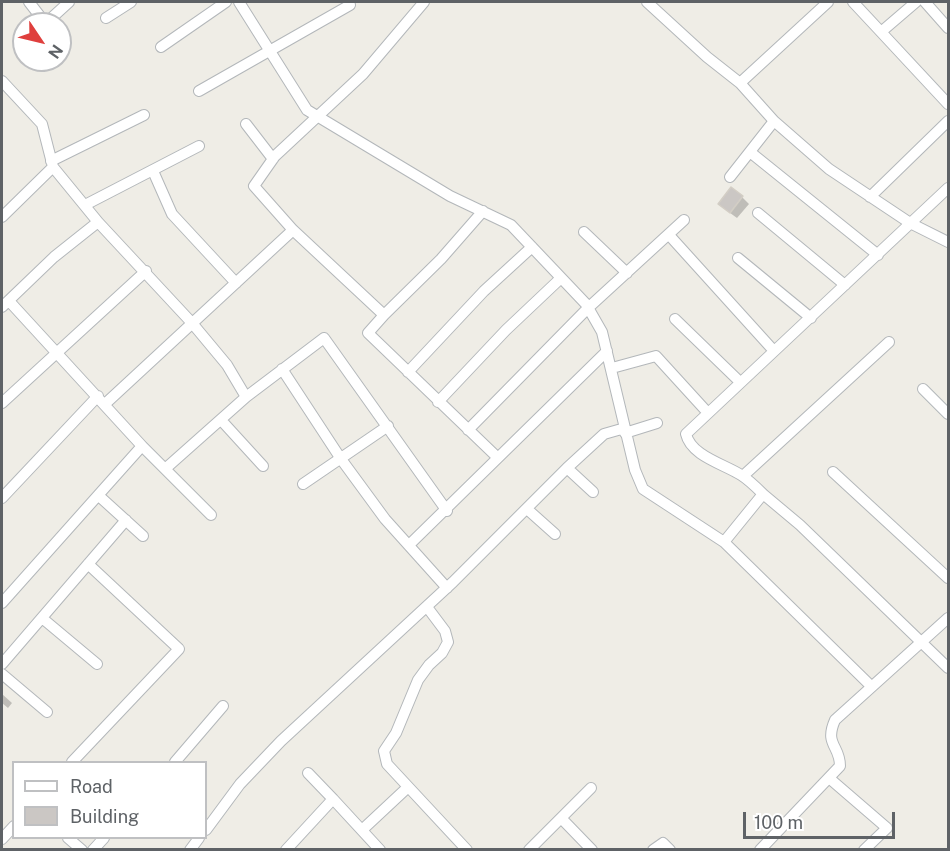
<!DOCTYPE html>
<html>
<head>
<meta charset="utf-8">
<style>
	body { margin:0 }
	#map { position:relative; width:950px; height:851px; overflow:hidden; background:#efede6; font-family:"Public Sans",sans-serif }
	canvas { display:block }
	.frame { position:absolute; inset:0; border:3px solid #5e6266; pointer-events:none }
	.legend { position:absolute; left:12px; top:761px; width:195px; height:78px; box-sizing:border-box; background:#fff; border:2px solid #bfc0c2; margin:0; padding:8px 10px; list-style:none; font-size:18px; color:#5e6266 }
	.legend li { display:flex; align-items:center; gap:12px; height:30px }
	.legend b { width:30px; border:2px solid #bfc0c2 }
	.north { position:absolute; left:12px; top:12px; width:60px; height:60px; box-sizing:border-box; background:#fff; border:2px solid #bfc0c2; border-radius:50%; rotate:125deg; font-size:16px; font-weight:700; line-height:24px; text-align:center; color:#5e6266 }
	.north::after { content:''; display:block; margin:auto; width:21px; height:27px; background:#df3f3d; clip-path:polygon(50% 0,100% 100%,50% 72%,0 100%) }
	.scale { position:absolute; left:743px; top:812px; width:152px; height:27px; box-sizing:border-box; border:3px solid #5e6266; border-top:0; padding-left:8px; font-size:18px; line-height:21px; white-space:nowrap; color:#5e6266; -webkit-text-stroke:4px #fff; paint-order:stroke }
</style>
</head>
<body>
<div id="map">
<canvas width="950" height="851"></canvas>
<div class="frame"></div>
<ul class="legend">
<li><b style="height:8px;background:#fff"></b>Road</li>
<li><b style="height:16px;background:#cbc7c4"></b>Building</li>
</ul>
<div class="north">N</div>
<div class="scale">100 m</div>
</div>
<script>
const c = document.querySelector('canvas').getContext('2d');
c.lineJoin = 'round';
function fill(path, color) { c.fillStyle = color; c.fill(path, 'evenodd'); }
function trace(path, color, width, dash) { c.strokeStyle = color; c.lineWidth = width; c.lineCap = dash ? 'butt' : 'round'; c.setLineDash(dash || []); c.stroke(path); }
fill(new Path2D(`
	M742,197L749,204L737,218L726,210Z
	M2,694L12,703L8,708L2,703Z`), '#0003');
const building = new Path2D(`
	M731,187L743,196L730,213L718,204Z`);
fill(building, '#cbc7c4');
trace(building, '#d3cec5', 1.5);
const minor = new Path2D(`
	M29,2L46,24
	M239,2L307,110L450,196L511,225L586,304L602,332L635,470L643,489L724,542L871,686
	M424,2L363,74L275,156L254,186L293,230L384,315L441,259L483,211
	M647,2L707,57L740,83L774,121L829,169L910,223L948,242
	M853,2L881,32
	M916,2L881,32L948,104
	M925,2L948,28
	M106,18L131,2
	M46,23L69,2
	M60,41L62,44
	M161,47L226,2
	M2,81L42,124L53,167L98,222L192,323L227,365L246,397L165,469L142,446L2,603
	M740,83L828,2
	M199,91L350,5
	M246,124L273,159
	M750,152L878,255
	M51,161L144,115
	M153,171L172,214L236,283
	M730,177L774,121
	M870,197L948,121
	M85,205L199,146
	M758,213L845,285
	M2,217L53,167
	M584,232L627,273
	M669,235L774,351
	M738,258L811,318
	M9,301L142,446
	M2,307L54,257L98,222
	M384,315L368,333L497,457
	M675,319L740,382
	M612,368L656,356L708,413
	M282,369L341,459L385,519L447,588
	M408,372L484,291L532,247
	M923,389L948,414
	M246,397L324,338L447,511
	M438,402L506,330L561,278
	M2,403L146,271
	M105,404L293,230
	M221,420L263,466
	M468,430L588,308L684,220
	M625,433L657,423
	M567,468L593,492
	M165,469L211,515
	M833,472L948,578
	M743,476L889,342
	M303,484L388,426
	M763,494L800,525L948,668
	M99,496L143,536
	M2,498L98,396
	M527,509L555,534
	M724,542L763,494C756,487 749,480 741,475C724,464 691,456 686,434L948,188
	M409,545L607,351
	M427,607L445,631L448,642L442,653L429,665L418,680L396,733L384,751L387,764L467,850
	M42,618L97,664
	M2,664L126,520
	M2,674L47,712
	M72,762L179,649L88,564
	M175,762L223,706
	M308,773L333,799
	M829,778L887,828L864,850
	M561,818L592,850
	M206,830L240,784L281,741L453,582L567,468L604,434L625,428
	M362,830L407,788
	M68,838L82,850
	M2,839L14,826
	M93,850L104,838
	M190,850L199,838
	M286,850L333,799L380,850
	M529,850L591,788
	M653,850L663,843L670,850
	M760,850L840,766C840,745 824,745 835,720L948,618`);
trace(minor, '#b3b7ba', 12);
trace(minor, '#fff', 10);
</script>
</body>
</html>
